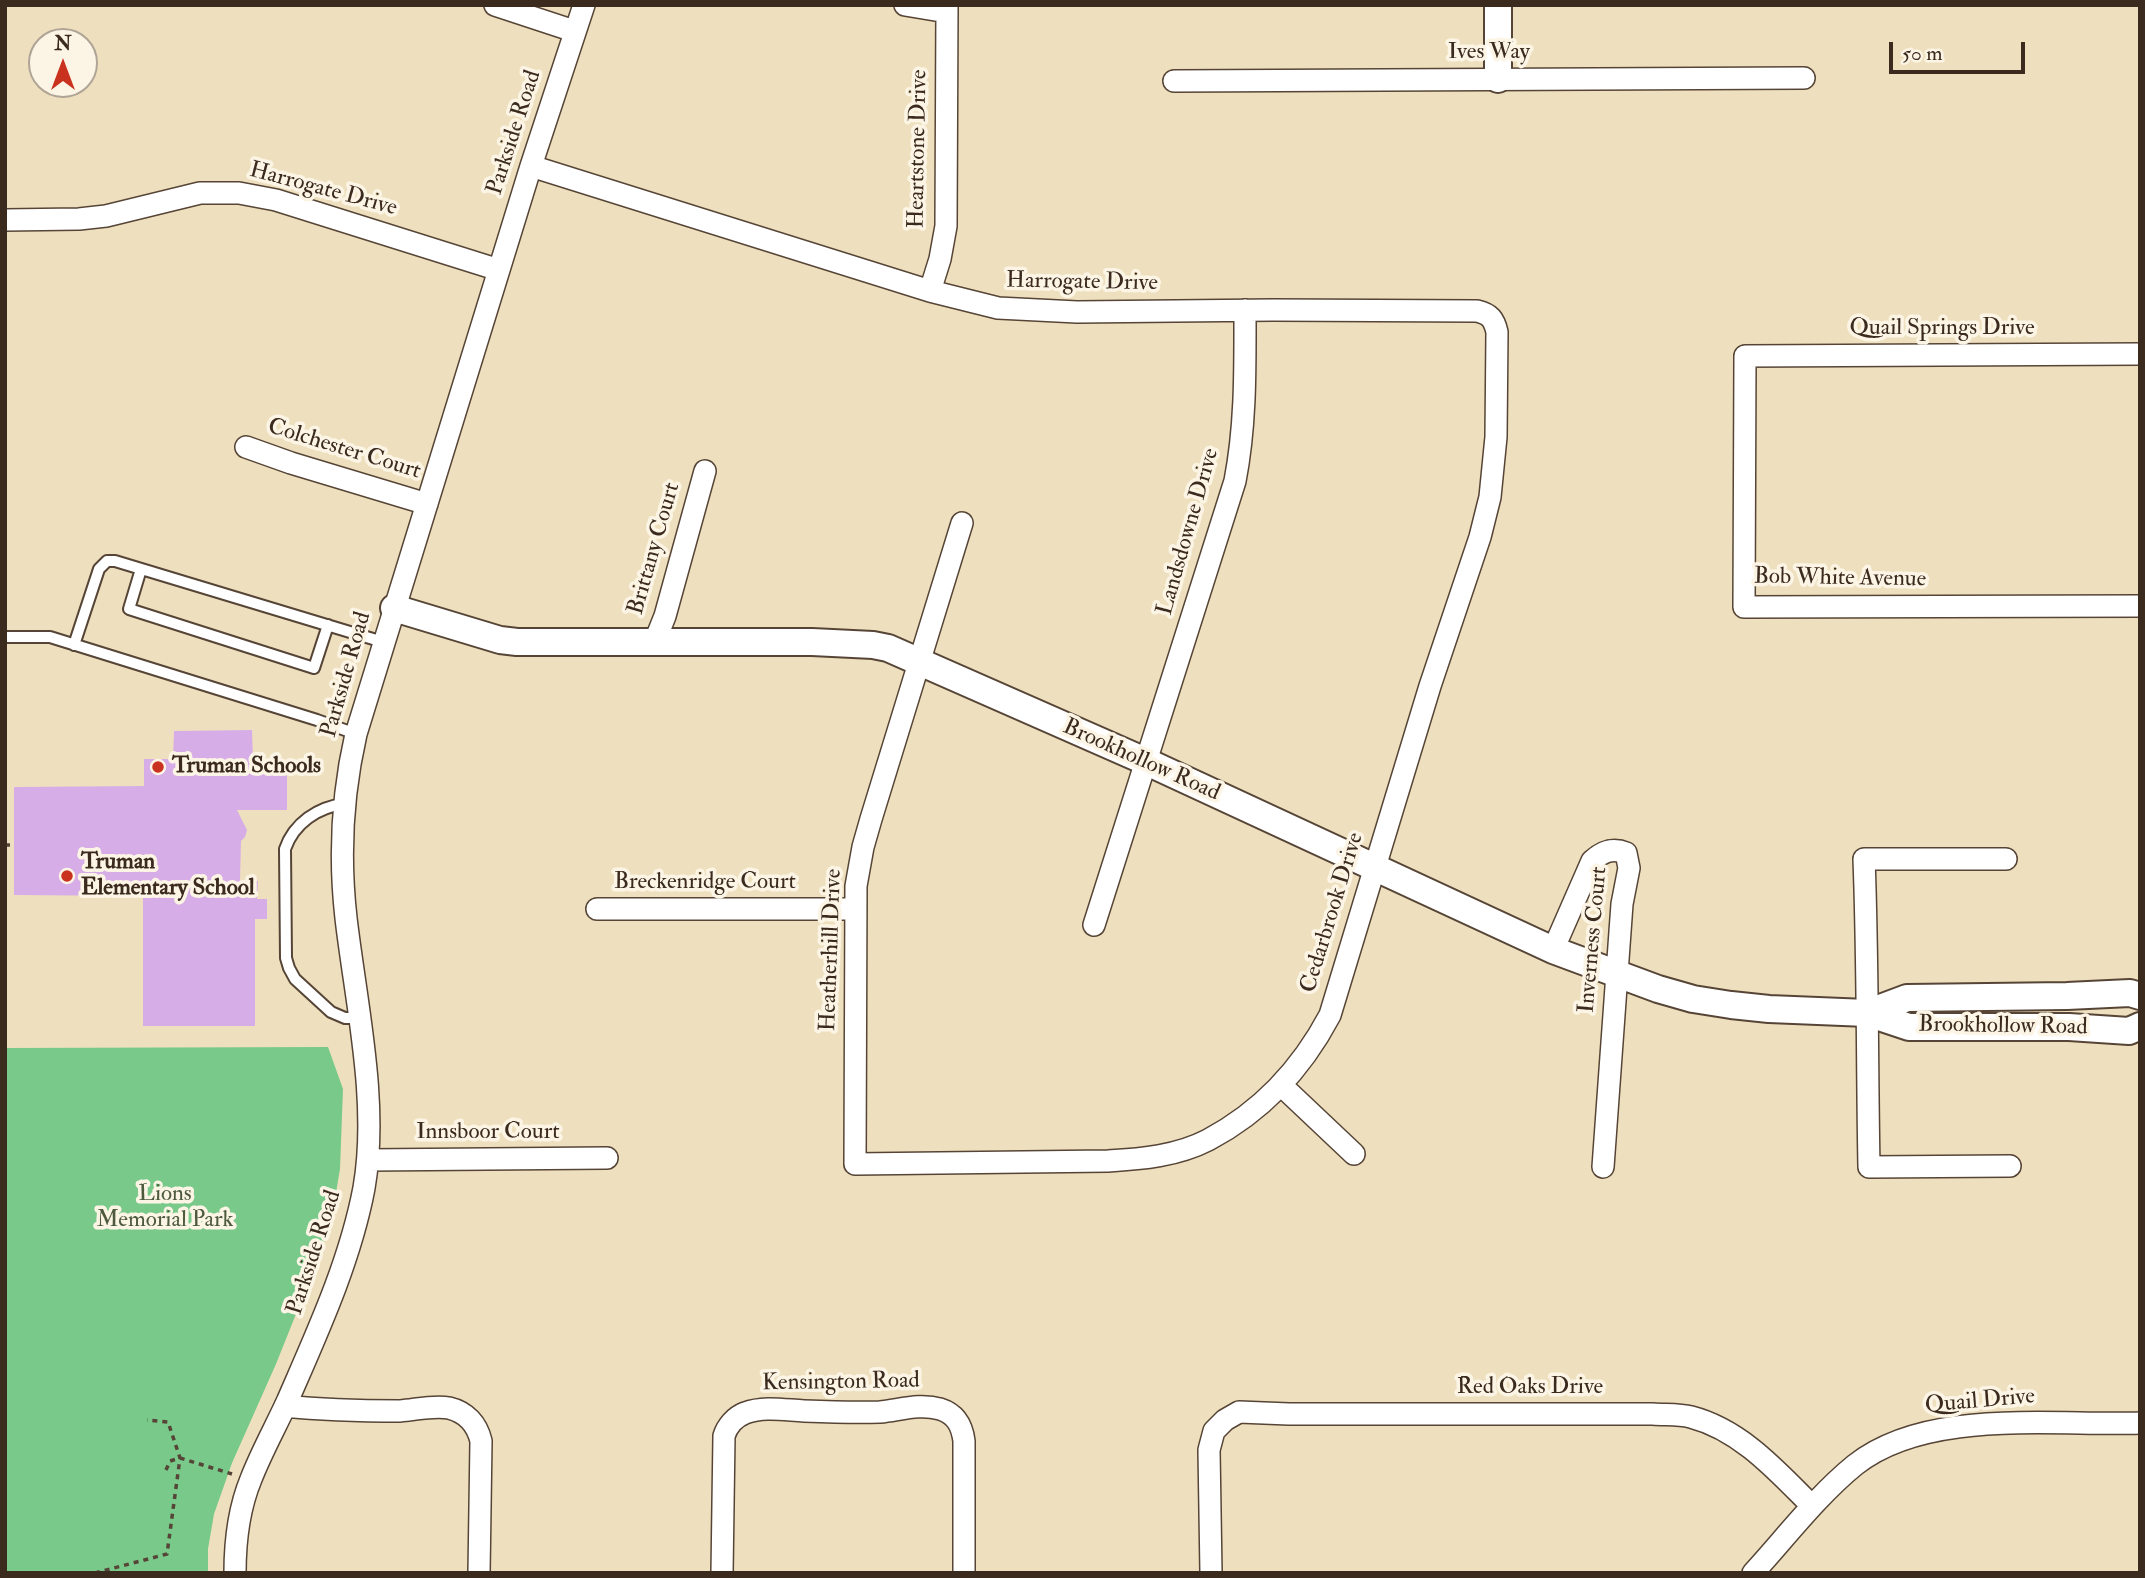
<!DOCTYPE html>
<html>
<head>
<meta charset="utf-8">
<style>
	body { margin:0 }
	#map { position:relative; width:2145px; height:1578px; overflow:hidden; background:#eee0be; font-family:"IM FELL Double Pica",serif }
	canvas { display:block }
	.frame { position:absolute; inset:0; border:7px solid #3b2a1e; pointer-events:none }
	.north { position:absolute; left:28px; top:28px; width:70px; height:70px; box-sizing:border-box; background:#fcf5e5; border:2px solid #afa495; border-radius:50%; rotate:0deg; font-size:19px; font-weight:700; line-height:28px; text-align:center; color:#3b2a1e }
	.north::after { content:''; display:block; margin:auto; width:24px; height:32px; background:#c8321e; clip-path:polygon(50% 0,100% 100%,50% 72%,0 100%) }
	.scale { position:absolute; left:1889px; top:42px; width:136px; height:32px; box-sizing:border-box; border:4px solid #3b2a1e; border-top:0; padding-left:9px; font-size:21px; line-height:24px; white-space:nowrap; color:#3b2a1e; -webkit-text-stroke:5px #fcf5e5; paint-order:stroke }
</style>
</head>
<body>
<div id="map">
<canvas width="2145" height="1578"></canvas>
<div class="frame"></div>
<div class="north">N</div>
<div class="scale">50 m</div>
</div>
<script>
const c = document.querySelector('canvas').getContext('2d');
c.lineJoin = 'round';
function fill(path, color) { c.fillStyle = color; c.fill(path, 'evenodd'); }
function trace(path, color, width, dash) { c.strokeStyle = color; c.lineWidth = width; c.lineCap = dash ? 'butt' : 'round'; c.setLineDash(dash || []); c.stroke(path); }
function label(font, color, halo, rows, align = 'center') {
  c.font = font + ' "IM FELL Double Pica",serif'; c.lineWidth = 7; c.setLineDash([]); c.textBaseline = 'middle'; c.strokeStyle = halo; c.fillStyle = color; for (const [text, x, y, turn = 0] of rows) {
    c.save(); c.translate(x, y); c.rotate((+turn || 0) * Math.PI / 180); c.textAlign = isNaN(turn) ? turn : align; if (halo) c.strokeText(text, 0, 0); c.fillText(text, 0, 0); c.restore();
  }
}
fill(new Path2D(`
	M328,1047L343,1089L340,1169L331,1222L316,1264L276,1364L232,1463L214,1514L208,1549V1573H5V1048Z`), '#78c98a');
fill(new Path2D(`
	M252,730L253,760H287V810H237L247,830L245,837L241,841L240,881H258L257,899H267V919H255V1026H143V896L14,895V787L144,786V759H173L174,731Z`), '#d7ade7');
const service = new Path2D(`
	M141,569L129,609L314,668L328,625
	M5,637H50L317,720L356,734
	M74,645L99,569L107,561H115L383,642
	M344,804C318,807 294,823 285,849L286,958L289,968L295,979L331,1012L345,1018H359`);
const minor = new Path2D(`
	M495,5L574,31
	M905,5L947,12
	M1174,81L1804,78
	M531,166L930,291L998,308L1077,312L1273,310L1477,311C1490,314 1494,319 1497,332L1496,437L1490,497L1480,537L1430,686L1330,1015C1302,1068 1261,1112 1208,1140C1177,1156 1142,1159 1108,1161L855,1164L856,886L863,847L871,819L962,523
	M5,220L79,219L106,216L200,193H239L276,200L499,270
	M930,291L940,259L946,226L947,5
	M2140,354L1745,356L1744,607L2140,606
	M246,447L291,463L427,504
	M655,641L665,616L705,471
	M2006,859H1864C1868,962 1867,1065 1869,1167L2010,1166
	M597,909H854
	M1094,925L1235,481C1246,424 1245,368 1245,310
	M1553,950L1592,861C1602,852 1612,847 1626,853L1629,868L1622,904L1603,1167
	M1281,1085L1354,1154
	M368,1160L607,1158
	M285,1406C323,1410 361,1411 400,1411C415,1410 433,1405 449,1408C466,1412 477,1424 481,1441L479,1573
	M235,1573C235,1542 239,1508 251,1479C261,1453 275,1428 287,1402C317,1333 350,1262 364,1188C379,1102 356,1004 346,918C339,856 342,795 356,734L531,166L584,5
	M722,1573L724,1436C727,1426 735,1417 745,1413C764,1406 784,1410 804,1411C829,1412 856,1413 880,1412C900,1410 920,1403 940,1409C956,1414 962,1425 964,1441V1573
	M1211,1573L1209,1450L1214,1431L1225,1420L1239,1412L1289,1414H1653C1666,1415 1679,1414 1691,1417C1741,1430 1777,1471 1812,1506
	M1753,1573C1786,1537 1817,1496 1855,1465C1927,1408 2053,1426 2140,1423`);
const tertiary = new Path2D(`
	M1498,5V79
	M394,608L500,640L517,642H812L873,645L888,648L1145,761L1553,950L1658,989L1693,999L1731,1005L1769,1009L1867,1013L1909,1027H2069L2129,1031L2140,1026
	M1867,1013L1907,998L2067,996L2130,993L2140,996`);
trace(service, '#564536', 14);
trace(minor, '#564536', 24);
trace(tertiary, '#564536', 30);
trace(new Path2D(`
	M5,845H14
	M166,1470L170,1461L180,1458L232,1474
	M95,1573L167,1554L180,1458L168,1422L147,1420`), '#564536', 3.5, [5, 5]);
trace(service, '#fff', 10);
trace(minor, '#fff', 21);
trace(tertiary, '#fff', 26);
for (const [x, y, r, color] of [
	[158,767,7,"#c8321e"],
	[67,876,7,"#c8321e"]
]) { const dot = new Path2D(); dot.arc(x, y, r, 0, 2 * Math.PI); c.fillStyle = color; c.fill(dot); trace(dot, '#fcf5e5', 2.5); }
label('23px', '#3b2a1e', '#fcf5e5', [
	["Ives Way",1489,53],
	["Parkside Road",515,133,-72],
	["Heartstone Drive",919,149,-89],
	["Harrogate Drive",323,190,15],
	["Harrogate Drive",1082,283,1],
	["Quail Springs Drive",1942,329],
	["Colchester Court",344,450,17],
	["Landsdowne Drive",1189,532,-74],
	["Brittany Court",655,549,-74],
	["Bob White Avenue",1840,579,1],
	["Parkside Road",347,675,-74],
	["Brookhollow Road",1141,761,24],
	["Breckenridge Court",705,883],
	["Cedarbrook Drive",1333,913,-73],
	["Inverness Court",1594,940,-85],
	["Heatherhill Drive",832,950,-88],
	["Brookhollow Road",2003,1027,1],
	["Innsboor Court",488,1133],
	["Parkside Road",315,1253,-72],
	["Kensington Road",841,1383,-1],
	["Red Oaks Drive",1530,1388],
	["Quail Drive",1980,1402,-5]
]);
label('bold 23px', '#3b2a1e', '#fcf5e5', [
	["Truman Schools",172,767],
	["Truman",81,863],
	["Elementary School",81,889]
], 'left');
label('23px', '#4d5a3e', '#fcf5e5', [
	["Lions",165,1195],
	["Memorial Park",165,1221]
]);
</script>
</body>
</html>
